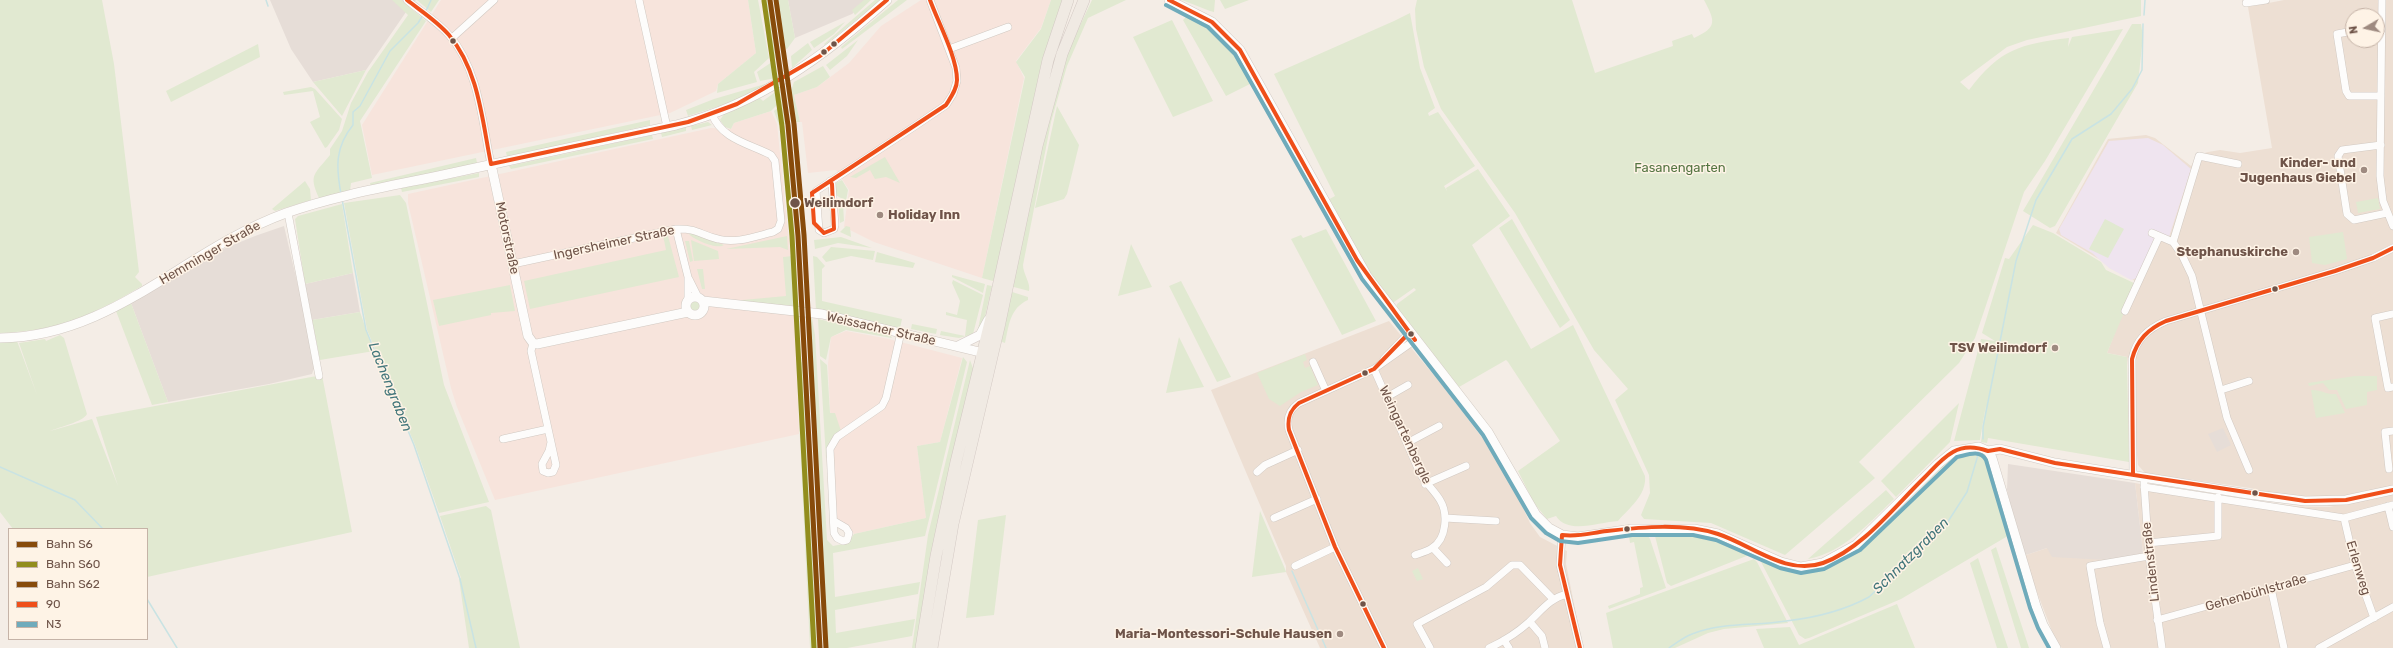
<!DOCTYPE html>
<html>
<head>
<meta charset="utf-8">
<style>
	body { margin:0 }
	#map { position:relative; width:2393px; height:648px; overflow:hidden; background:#f4ede6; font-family:Rubik,sans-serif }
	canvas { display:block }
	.legend { position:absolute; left:8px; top:528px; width:140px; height:112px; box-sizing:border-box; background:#fef3e6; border:1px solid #c5b3a7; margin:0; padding:5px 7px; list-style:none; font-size:12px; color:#6f5449 }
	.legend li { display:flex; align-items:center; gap:8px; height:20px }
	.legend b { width:20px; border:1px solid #c5b3a7 }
	.north { position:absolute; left:2345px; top:8px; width:40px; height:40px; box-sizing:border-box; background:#fef3e6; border:1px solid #c5b3a7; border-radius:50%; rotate:261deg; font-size:11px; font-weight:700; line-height:16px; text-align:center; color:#6f5449 }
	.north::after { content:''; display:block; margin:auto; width:14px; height:18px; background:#9e8a80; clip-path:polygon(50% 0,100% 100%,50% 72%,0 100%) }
</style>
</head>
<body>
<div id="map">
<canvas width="2393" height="648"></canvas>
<ul class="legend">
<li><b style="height:5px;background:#874a0a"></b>Bahn S6</li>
<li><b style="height:5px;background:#928d1d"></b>Bahn S60</li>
<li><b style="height:5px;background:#874a0a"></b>Bahn S62</li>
<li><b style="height:5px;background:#ef4f1a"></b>90</li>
<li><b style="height:5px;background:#6fabbb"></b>N3</li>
</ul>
<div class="north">N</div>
</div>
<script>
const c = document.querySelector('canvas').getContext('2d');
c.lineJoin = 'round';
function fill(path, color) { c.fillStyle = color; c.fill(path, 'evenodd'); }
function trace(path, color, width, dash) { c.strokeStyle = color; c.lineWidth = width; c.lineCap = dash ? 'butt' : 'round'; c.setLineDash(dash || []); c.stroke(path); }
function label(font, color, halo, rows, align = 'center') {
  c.font = font + ' Rubik,sans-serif'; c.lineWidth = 3; c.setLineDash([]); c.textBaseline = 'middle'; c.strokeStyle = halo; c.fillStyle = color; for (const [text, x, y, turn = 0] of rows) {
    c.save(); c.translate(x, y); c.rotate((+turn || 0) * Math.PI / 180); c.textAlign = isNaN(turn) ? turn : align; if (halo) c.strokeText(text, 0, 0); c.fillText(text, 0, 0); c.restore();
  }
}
fill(new Path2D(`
	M2284,0H2393V648H2062L2057,644L2023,556L2047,548L2143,553L2135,483L2251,506L2334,507L2250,488L2145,473L2138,465L2127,357L2107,353L2135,281L2056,233L2108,139L2146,135L2155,138L2191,166L2198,155L2208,152L2220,150L2240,153L2272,148L2248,7ZM2353,16H2377V40H2353Z
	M1389,321L1442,385L1490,448L1515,490L1530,523L1540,537L1567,551L1566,564L1583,648H1320L1286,572V566L1211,390Z`), '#eddfd3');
fill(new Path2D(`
	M441,0H748L756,53L718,84L716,91L670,113L372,175L362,125Z
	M921,0H1051L1041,28L1016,61L1024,78L982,278L874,242L844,227L849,190L836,170L808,173L802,122H800L794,95L817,87L849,63L881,26Z
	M771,111L777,124L795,301L799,434L495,500L457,407L451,388L408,203V194L711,128L731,129L734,123Z
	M846,331L889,339L962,358L940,442L917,446L926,518L854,534L835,519L828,364L831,337Z`), '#f7e4dc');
fill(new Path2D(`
	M270,0H416L406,12L366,70L313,82L291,49Z
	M788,0H867L852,14L795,38Z
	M284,226L306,320L314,368L312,374L269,384L168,402L131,303L216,252L255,236Z
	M353,273L360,312L312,320L305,284Z
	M2223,428L2231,445L2217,452L2208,434Z
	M2008,464L2135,483L2143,553L2107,560L2052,557L2047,548L2023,556L2007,490Z`), '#e6ddd7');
fill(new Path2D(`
	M2148,138L2163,145L2191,169L2169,237L2159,233L2137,278L2131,280L2109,268L2092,253L2061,235L2059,229L2109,141Z`), '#efe4ef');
fill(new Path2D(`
	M0,0H102L114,64L139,272L135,277L142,284V286C93,315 58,331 0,333Z
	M392,0H401L426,21L360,121L372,178L351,183L350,191L319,198C308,174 315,174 330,155V149L342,131L351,103L368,72L408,15Z
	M417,0H439L431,12Z
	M748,0H758L769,58L754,72L757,82L717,93L718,84L756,53Z
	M762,0H768L778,62L772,53Z
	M776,0H788L795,38L787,49L784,48Z
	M864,0H871L855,15L852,10Z
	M875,0H881L825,45L824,44Z
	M898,0H907L842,49L841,47Z
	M1051,0H1064L999,269L993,281L982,278L1025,77L1016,62L1041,29Z
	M1092,0H1126L1088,18L1067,66L1051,122L1023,265C1023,274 1031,283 1029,291L1010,286L1033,180L1068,51Z
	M1182,0H1215L1214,12L1210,11Z
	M1220,0H1249L1225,9Z
	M1417,0H1572L1595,73L1673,46L1672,41L1692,34L1694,38C1718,27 1715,21 1704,0H2141V16L2027,40L2007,47L1960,82L1969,90C2000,49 2020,44 2069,38L2068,47L2072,37L2123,29L2045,161L2024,192L1975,338L1959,363L1859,462L1875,478L1785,555L1711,523L1644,519L1641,515L1650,493L1649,475L1615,400L1628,389L1594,350L1515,213L1441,109L1424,67L1416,29L1415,9Z
	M1410,13L1420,68L1435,108L1428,113L1429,116L1438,112L1475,166L1444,186L1447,191L1446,188L1478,169L1510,216L1472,245L1531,349L1573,325L1645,476C1647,495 1629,508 1618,521C1599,522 1568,535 1556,516L1547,519L1534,503L1518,471L1560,441L1508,362L1506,360L1459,387L1396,307L1397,304L1416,290L1414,288L1394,302H1391L1348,244L1324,202L1335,196L1274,74L1394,21L1403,47L1394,21Z
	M1187,16C1220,34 1233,51 1252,83L1226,96L1183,20Z
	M1172,20L1213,101L1173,117L1133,37Z
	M845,22L834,34L814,48L810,42Z
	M2132,24H2141L2143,37L2138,83L2055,226L2050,228L2023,211Z
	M858,40L847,56L830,70L826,65Z
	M808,43L812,50L792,68L791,56Z
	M258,44L260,57L171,102L166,91Z
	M772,62L776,78L760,81L757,72Z
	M823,66L830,77L817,87L794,95L800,122H795L791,91L794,82Z
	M366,70L342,116L313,82Z
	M772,82L729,103L688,116L686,110L714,99Z
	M311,87L315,89L342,119L339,130L327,147L325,148L310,122L320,117L313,91L284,95L283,92Z
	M780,89L787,124L779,125L774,111L781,105Z
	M778,90L779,103L771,111L734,123L731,129L725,127L720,120L724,114L760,98L763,101Z
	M1057,106L1079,145L1067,194L1064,199L1035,208Z
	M650,120V125L507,157L506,152Z
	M708,122L712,125L692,130L691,126Z
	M686,127V131L662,137L661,133Z
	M652,135L653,139L511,169L509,166Z
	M885,157L900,183L886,177L875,179L870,170L856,178L850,177Z
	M476,158L477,163L371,187L370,183Z
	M479,173V177L402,192L401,188Z
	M842,180L848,190L846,201L834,194L833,184Z
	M305,181L310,189L311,200L275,211L272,209Z
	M400,195L406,203L444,385L489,502L439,513L415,445L367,330L344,203Z
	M2378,198L2380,209L2358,213L2356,202Z
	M838,201L843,204L844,221L840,223Z
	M342,204L353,273L305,284L295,219L298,216Z
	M1512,219L1570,320L1560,328L1499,228Z
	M2105,219L2124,229L2108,258L2089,249Z
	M2033,225L2053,233L2101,262L2106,270L2136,284L2107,353L2127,357L2129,462L1988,438L1987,443L1981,442L1986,405L1980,440L1954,441L1981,339L1995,341L1982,333L2005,258L2009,259Z
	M846,226L850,227L851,237L840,232Z
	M1326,229L1376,321L1342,335L1291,239L1301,235L1303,238Z
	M2343,232L2347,259L2325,265L2312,263L2309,237Z
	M693,233L724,245C718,250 694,240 689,234Z
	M663,235L668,236L679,277L530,309L524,281L666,250Z
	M787,236L788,250L780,247L726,249Z
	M841,237L872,248L838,243L815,249L814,240Z
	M691,240L718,251L719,259L694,261Z
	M685,241H689L693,261L690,262Z
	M1131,244L1152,287L1118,296Z
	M831,247L875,251L873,260L851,256L826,262L822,257Z
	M877,252L915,263L913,268L875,262Z
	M793,256L795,306L732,301L786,296L783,257Z
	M813,256L817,257L825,266L822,269V301L902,319L900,328L816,310Z
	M697,269H703L705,289H702Z
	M952,275L985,284L983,293L952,277Z
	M953,280L983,295L973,334L959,338L940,335L941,331L965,336L967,320L946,315V312L957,315L960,301L952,283Z
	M1181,281L1231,377L1217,382L1169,286Z
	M510,285L515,311L491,313V315L439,326L433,300Z
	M987,285L992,286L983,325L977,334Z
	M1009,291L1028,297V300C1010,308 1009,325 1005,343L1000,341Z
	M689 306a6 6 0 1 1 12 0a6 6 0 1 1-12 0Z
	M131,303L168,402L152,405L116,311Z
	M360,312L374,351L320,360L312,320Z
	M810,318H812L815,335L827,540L833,546L848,543L854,534L926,518L917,446L940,442L963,357L967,362L925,536L833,553L835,597L920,582L918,594L835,610L836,633L915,619L912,636L847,648H827Z
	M818,319L890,335L892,338L846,330L831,337L826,360L820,356Z
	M912,324L937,329L936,334L911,329Z
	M60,335L64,338L87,414C83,422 59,427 50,431L92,419L118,486L96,417L322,375L352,532L147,577V529H13L0,512V341H17L37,395L19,343L45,339L46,341Z
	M1179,337L1204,387L1166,393Z
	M1305,354L1307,360L1303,362L1305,368L1310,366L1318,385L1301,392L1280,406L1269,399L1257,373Z
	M796,356L804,365L818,648H810Z
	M820,359L827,365L830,413H835L841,431L828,457L826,458Z
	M970,360L974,371L918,648H912L928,535Z
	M2355,376H2377V390L2367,392V405L2346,409L2337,390H2329L2323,383L2309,386L2308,383Z
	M2311,390C2320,389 2327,395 2336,394L2345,413L2316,418Z
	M1959,403L1950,442L1896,497L1881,481Z
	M1969,453L1981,456L1987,462L2010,533L2006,537L1901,599L1809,638L1805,639L1799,635L1760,560V556C1771,561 1783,569 1794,571C1848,579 1910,496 1947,463L1959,455Z
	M1886,490L1894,499C1868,524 1844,552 1808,559Z
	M486,506L491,510L520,648H469L459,579L461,578L440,516Z
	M1260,511L1285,569L1286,572L1252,577Z
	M1006,515L994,615L966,618L978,520Z
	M1676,532L1715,537L1754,553L1671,586L1667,583L1655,536V534Z
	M1629,536H1648L1650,539L1666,588L1609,609L1608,606L1640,594V588L1643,587L1634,542L1630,543Z
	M1996,547L2029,648H2021L1991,550Z
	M1978,558L2008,648H1997L1970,563Z
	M1754,559L1757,562L1788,623L1724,629L1708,633L1675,648H1613L1606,613Z
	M1418,568L1423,579L1417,581L1412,571Z
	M1897,604L1915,648H1764L1756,629L1790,627L1799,645Z`), '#e1e9d1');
trace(new Path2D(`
	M266,0L268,6
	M426,11L431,0
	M2144,15L2145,0
	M341,194C336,167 335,147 353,125V112L360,106L390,51L418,23L423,15
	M342,199L366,330L414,445L460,579L476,648
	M1983,439V427L2016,261L2036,200L2072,139L2111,114L2132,89L2142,70L2143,24
	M0,467L75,500L103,529
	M1292,571L1326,648
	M147,599L177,648
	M1669,648C1676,643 1684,637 1692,634C1723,622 1755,626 1786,621C1813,618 1845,610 1869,597L1947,523L1967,492L1978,455`), '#c9e3e3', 1.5);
const street = new Path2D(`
	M407,0C421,12 437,21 449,35C479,69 482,122 491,164
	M639,0L667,127
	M2382,0L2380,176L2383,201L2393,226
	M2246,3L2266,0
	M2353,31L2337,34L2346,91L2349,96H2381
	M452,38L494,0
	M949,49L1008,27
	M2381,145L2342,150L2338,156L2347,214L2354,220L2387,213
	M2238,164L2199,156L2173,242L2182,255L2192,276L2227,418L2249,470
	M830,181L832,184L835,225L834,229L824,233L819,230L816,191L915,126L946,105L953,94L957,81L956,68L930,0
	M288,213L319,376
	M676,229L688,277V299
	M2152,233L2173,242
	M513,264L676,229C697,228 700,235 718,239C736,244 756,236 773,232L778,229L781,221L775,161L771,155C750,144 721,139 712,114
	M689,279L698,297
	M2125,311L2159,237
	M2393,314L2375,318L2388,388L2393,387
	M533,343L531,351L551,442
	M1384,359L1409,333
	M1313,362L1326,391
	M1374,369L1420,473C1425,483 1434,490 1440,500C1448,513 1447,539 1432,548C1428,551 1421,553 1415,555
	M2221,390L2249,381
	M1387,397L1408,385
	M503,439L548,429
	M551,442L556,465L553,472L548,473L543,471L542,464L549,451Z
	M1407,443L1439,426
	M2389,469L2385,432L2393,431
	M1257,472L1265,465L1298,450
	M2133,474L2132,359C2136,340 2147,329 2166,321L2335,271L2373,258L2393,248
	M2144,483L2149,556L2162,648
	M1425,484L1466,466
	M2144,487L2344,518L2393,505
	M2388,506L2393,527
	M1274,518L1317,499
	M1445,518L1496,521
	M2344,518L2355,565L2374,618
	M834,521L846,528L849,533L847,540L843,541L837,538L834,533L830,449L837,437L882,406L886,398L901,332
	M1562,535L1560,565L1580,648
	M2148,543L2218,536V497
	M1433,548L1447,563
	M1295,566L1335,547
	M2271,588L2284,648
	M2157,620L2355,565
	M1530,622L1542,636L1545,648
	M1504,640L1509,648
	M1384,648L1335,547L1289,430C1286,418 1289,410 1299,403L1374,369L1415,340
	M1430,648L1417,624L1486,587L1512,565H1520L1553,599
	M1489,648C1504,641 1517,633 1529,622C1541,611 1550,598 1567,594
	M2107,648L2100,623L2090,566L2149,556
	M2319,648L2393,607`);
const secondary = new Path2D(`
	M1169,0L1212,22L1240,50L1367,276L1488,432L1536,515L1549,528L1562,535L1578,537L1632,529H1694L1718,534L1781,562L1801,567L1823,563L1856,545L1938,464L1954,451L1979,447L1988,451L1992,458L2036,606L2043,625L2056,648
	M491,164L528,336L533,343L537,344L688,312
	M686 306a9 9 0 1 1 18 0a9 9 0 1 1-18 0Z
	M703,301L822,314L988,354
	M0,338C113,337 184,250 286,213C337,195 391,186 443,175C521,158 598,141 676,125C758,105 825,56 887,0
	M958,346L980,335L988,320
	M1988,451L2000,449L2055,463L2248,494L2305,501L2346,500L2393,490`);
const primary = new Path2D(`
	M921,648L936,556L956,462L992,314L1048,60L1068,0
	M932,648L953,524L999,327L1037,146L1062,54L1084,0`);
trace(street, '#d1c9c2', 8);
trace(secondary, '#d2cac3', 10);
trace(primary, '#d3c9c4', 12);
trace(street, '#fdfcfb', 7);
trace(secondary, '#fdfcfb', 9);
trace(primary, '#f0eae3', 11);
trace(new Path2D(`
	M407,0C421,11 437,21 449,35C479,71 482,120 491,164
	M1169,0L1212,22L1240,50L1357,260L1415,340
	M491,164L688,122L737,104L820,56L887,0
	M812,193L946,105C951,97 957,89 957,80C957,57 938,22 930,0
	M812,193L814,223L824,233L834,229L832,184L830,181
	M1988,451L2000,449L2055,463L2305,501L2346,500L2393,490
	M2133,474L2132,359C2137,340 2148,329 2166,321L2335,271L2373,258L2393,248
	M1562,535C1580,537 1590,533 1607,531C1642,527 1684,523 1718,534C1752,545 1786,576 1823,563C1862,549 1895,506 1924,478C1933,469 1942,458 1953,452C1965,445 1977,447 1988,451
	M1562,535L1560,565L1580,648
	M1384,648L1335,547L1289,430C1287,418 1290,410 1299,403L1374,369L1409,333`), '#ef4f1a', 4);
trace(new Path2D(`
	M1166,5L1208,27L1235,54L1362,279L1483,435L1531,518L1546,533L1560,541L1578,543L1632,535H1693L1716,540L1780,568L1801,573L1824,569L1860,550L1957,457C1967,455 1980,449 1986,460L2030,608L2038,628L2049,648`), '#6fabbb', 4);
trace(new Path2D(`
	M770,0L788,125L798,236L820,648`), '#874a0a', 5);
trace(new Path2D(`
	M764,1L782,126L792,236L814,648`), '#928d1d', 5);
trace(new Path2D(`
	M776,0L794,124L804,235L826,648`), '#874a0a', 5);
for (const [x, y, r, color] of [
	[453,41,3.5,"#6f5449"],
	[834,44,3.5,"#6f5449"],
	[824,52,3.5,"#6f5449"],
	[2364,170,4,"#9e8a80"],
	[795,203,5.5,"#6f5449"],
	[880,215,4,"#9e8a80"],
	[2296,252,4,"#9e8a80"],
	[2275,289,3.5,"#6f5449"],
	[1411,334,3.5,"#6f5449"],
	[2055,348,4,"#9e8a80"],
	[1365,373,3.5,"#6f5449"],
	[2255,493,3.5,"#6f5449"],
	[1627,529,3.5,"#6f5449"],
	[1363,604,3.5,"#6f5449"],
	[1340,634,4,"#9e8a80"]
]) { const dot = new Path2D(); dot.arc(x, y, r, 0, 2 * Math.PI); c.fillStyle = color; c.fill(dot); trace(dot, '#fef3e6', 1.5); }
label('bold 13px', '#6f5449', '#fef3e6', [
	["Kinder- und",2356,163],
	["Jugenhaus Giebel",2356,178],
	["Holiday Inn",888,215,"left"],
	["Stephanuskirche",2288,252],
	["TSV Weilimdorf",2047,348],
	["Maria-Montessori-Schule Hausen",1332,634]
], 'right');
label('13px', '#547542', '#fef3e6', [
	["Fasanengarten",1680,168]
]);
label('bold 13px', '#6f5449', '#fef3e6', [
	["Weilimdorf",804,203]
], 'left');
label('13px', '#6f5449', '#fef3e6', [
	["Motorstraße",507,238,78],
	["Ingersheimer Straße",614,243,-12],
	["Hemminger Straße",210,253,-30],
	["Weissacher Straße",881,329,13],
	["Weingartenbergle",1405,435,65],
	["Lindenstraße",2151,562,-96],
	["Erlenweg",2358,568,73],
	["Gehenbühlstraße",2256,593,-16]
]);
label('italic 14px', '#42767b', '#fef3e6', [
	["Lachengraben",390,387,68],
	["Schnatzgraben",1911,556,-45]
]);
</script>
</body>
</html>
